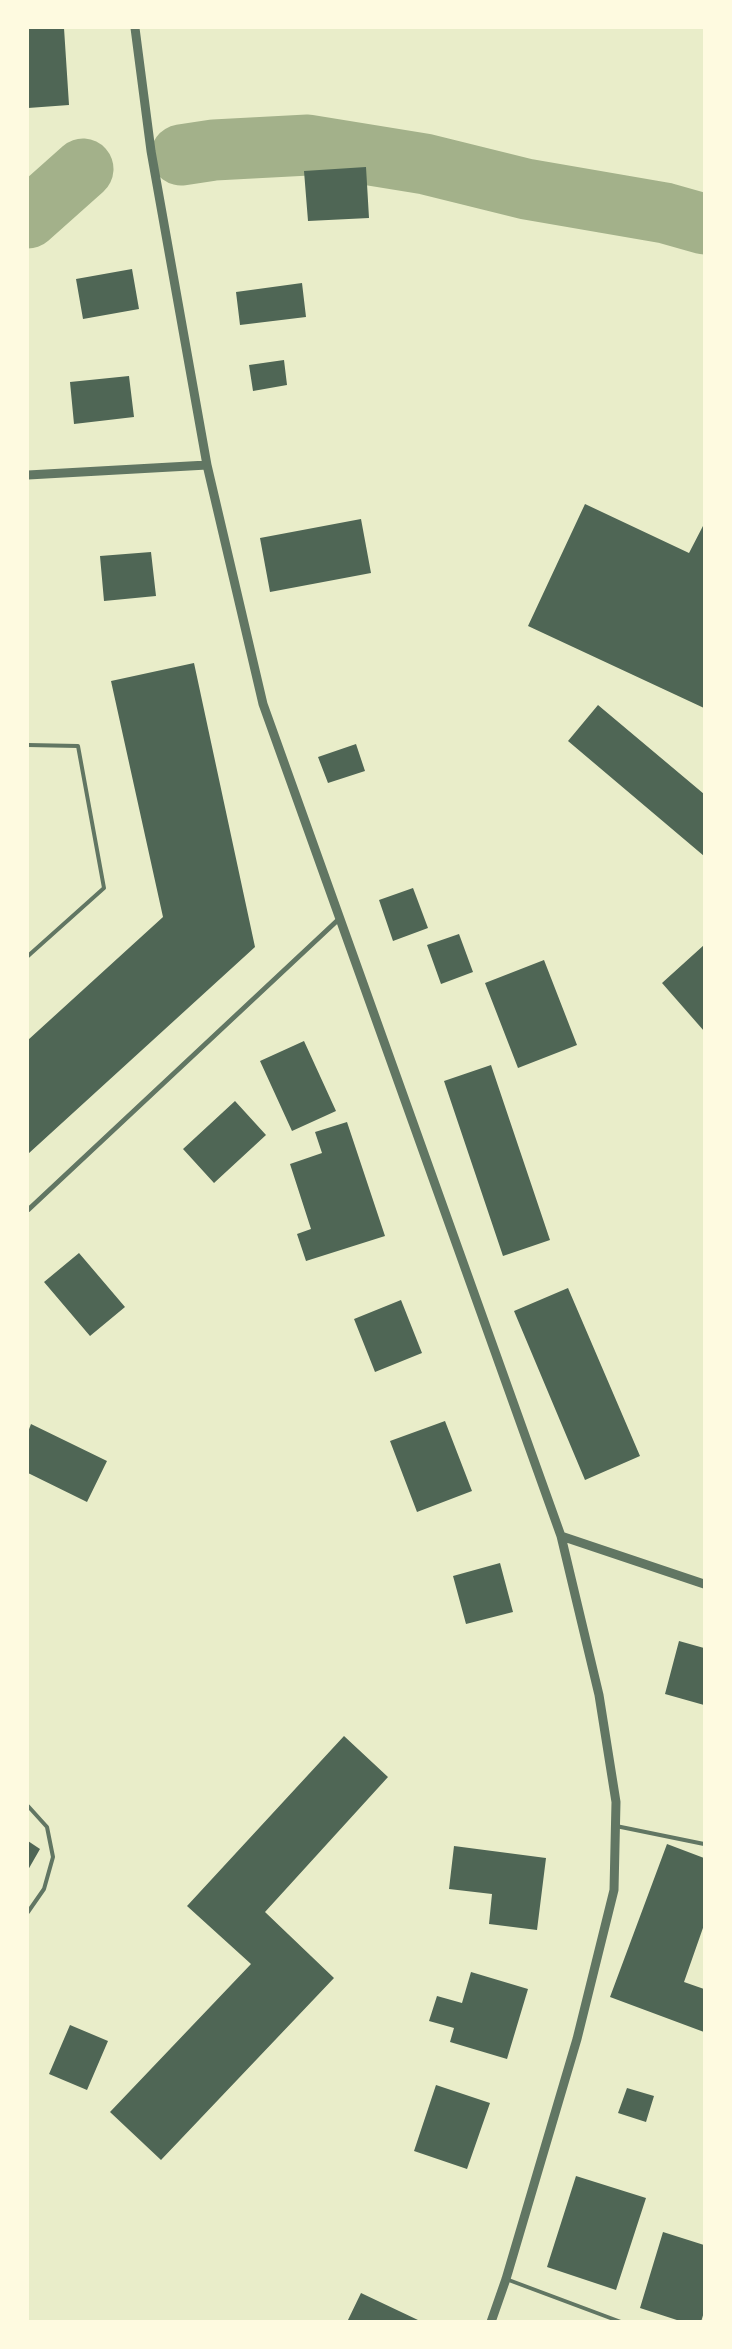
<!DOCTYPE html>
<html>
<head>
<meta charset="utf-8">
<style>
	body { margin:0 }
	#map { position:relative; width:732px; height:2349px; overflow:hidden; background:#e9edc9; font-family:Inter,sans-serif }
	canvas { display:block }
	.frame { position:absolute; inset:0; border:29px solid #fefae0; pointer-events:none }
</style>
</head>
<body>
<div id="map">
<canvas width="732" height="2349"></canvas>
<div class="frame"></div>
</div>
<script>
const c = document.querySelector('canvas').getContext('2d');
c.lineJoin = 'round';
function trace(path, color, width, dash) { c.strokeStyle = color; c.lineWidth = width; c.lineCap = dash ? 'butt' : 'round'; c.setLineDash(dash || []); c.stroke(path); }
function fill(path, color) { c.fillStyle = color; c.fill(path, 'evenodd'); }
trace(new Path2D(`
	M181,155L214,150L308,145L425,164L526,189L665,213L704,224
	M28,218L83,169`), '#a3b18a', 61);
fill(new Path2D(`
	M28,28H64L69,105L28,108Z
	M366,167L369,218L308,221L304,171Z
	M132,269L139,309L83,319L76,279Z
	M302,283L306,317L240,325L236,292Z
	M284,360L287,385L253,391L249,365Z
	M129,376L134,417L74,424L70,382Z
	M585,504L689,553L704,524V708L528,626Z
	M361,519L371,573L270,592L260,538Z
	M151,552L156,596L104,601L100,556Z
	M194,663L255,947L28,1154V1040L163,917L111,681Z
	M598,705L704,794V856L568,741Z
	M356,744L365,771L328,783L318,757Z
	M413,888L428,928L393,941L379,900Z
	M459,934L473,972L441,984L427,945Z
	M704,945V1031L662,983Z
	M544,960L577,1045L518,1068L485,983Z
	M304,1041L336,1111L292,1131L260,1061Z
	M491,1065L550,1240L503,1256L444,1081Z
	M235,1101L266,1135L214,1183L183,1149Z
	M347,1122L385,1236L306,1261L297,1234L311,1229L290,1164L322,1153L315,1132Z
	M79,1253L125,1307L90,1336L44,1282Z
	M568,1288L640,1456L585,1480L514,1311Z
	M401,1300L422,1353L375,1372L354,1319Z
	M445,1421L472,1491L417,1512L390,1441Z
	M31,1424L107,1461L87,1502L28,1473V1432Z
	M500,1563L513,1612L466,1624L453,1576Z
	M679,1641L704,1648V1705L665,1694Z
	M344,1736L388,1777L265,1912L334,1978L161,2160L110,2112L251,1964L187,1906Z
	M28,1841L40,1849L28,1870Z
	M667,1844L704,1858V1925L684,1982L704,1989V2032L610,1997Z
	M454,1846L546,1858L537,1930L489,1924L492,1894L449,1889Z
	M471,1972L528,1989L507,2059L450,2042L454,2028L429,2021L437,1996L462,2003Z
	M70,2025L108,2041L87,2090L49,2074Z
	M436,2085L490,2103L467,2169L414,2151Z
	M627,2088L654,2096L646,2122L618,2113Z
	M576,2176L646,2198L616,2290L547,2267Z
	M663,2232L704,2245V2312L701,2322H683L640,2308Z
	M361,2293L418,2320L417,2322H347Z`), '#4f6655');
trace(new Path2D(`
	M28,745L78,746L104,888L28,956
	M28,1806L47,1827L53,1857L44,1889L28,1912
	M616,1826L704,1844
	M506,2279L621,2322`), '#617663', 4);
trace(new Path2D(`
	M28,1210L340,918`), '#617663', 5);
trace(new Path2D(`
	M135,28L151,151L207,465L263,704L561,1536L599,1695L616,1802L614,1890L577,2039L506,2279L491,2322
	M28,475L207,465
	M561,1536L704,1584`), '#617663', 9);
</script>
</body>
</html>
